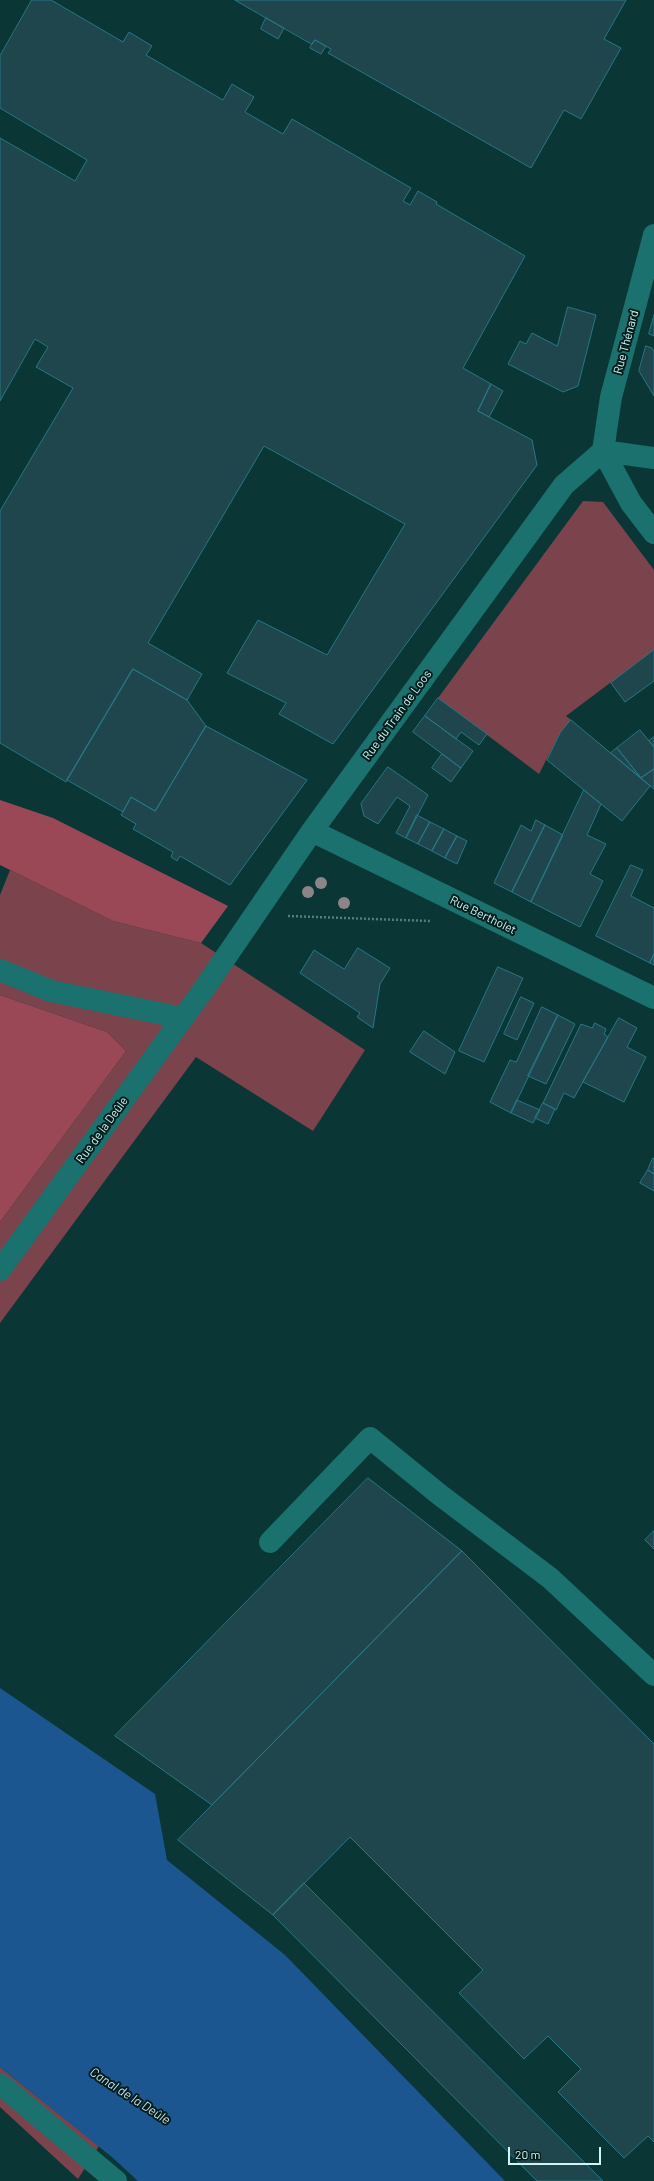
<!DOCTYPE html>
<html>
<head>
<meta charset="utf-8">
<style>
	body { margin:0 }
	#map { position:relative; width:654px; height:2181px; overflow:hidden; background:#0a3736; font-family:Barlow,sans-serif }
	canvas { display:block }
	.scale { position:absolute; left:508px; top:2147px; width:93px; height:18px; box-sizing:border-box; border:2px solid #d0f5f3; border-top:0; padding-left:5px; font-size:12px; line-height:14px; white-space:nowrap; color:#d0f5f3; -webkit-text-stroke:3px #001d1c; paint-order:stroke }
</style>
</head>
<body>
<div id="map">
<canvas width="654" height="2181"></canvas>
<div class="scale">20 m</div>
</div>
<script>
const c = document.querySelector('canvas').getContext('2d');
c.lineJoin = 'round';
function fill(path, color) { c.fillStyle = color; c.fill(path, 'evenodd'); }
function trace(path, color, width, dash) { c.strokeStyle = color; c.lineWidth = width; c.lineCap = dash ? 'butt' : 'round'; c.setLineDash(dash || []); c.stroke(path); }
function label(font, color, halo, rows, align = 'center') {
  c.font = font + ' Barlow,sans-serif'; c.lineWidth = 4; c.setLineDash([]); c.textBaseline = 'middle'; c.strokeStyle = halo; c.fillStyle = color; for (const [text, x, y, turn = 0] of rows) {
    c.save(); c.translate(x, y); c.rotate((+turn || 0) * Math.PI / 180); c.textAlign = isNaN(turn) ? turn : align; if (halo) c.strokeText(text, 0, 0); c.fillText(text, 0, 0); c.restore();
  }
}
fill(new Path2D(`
	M583,501L603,502L654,570V650L566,716L571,720L560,733L539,774L438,698Z
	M10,870L113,921L201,943L365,1050L313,1131L196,1057L0,1323V1222L126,1051L107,1032L0,995V895Z
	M0,2067L99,2146L78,2179L0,2107Z`), '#7b434b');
fill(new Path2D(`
	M0,800L53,818L228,906L201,943L113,921L0,865Z
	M0,995L107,1032L126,1051L0,1222Z`), '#9b4856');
fill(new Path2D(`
	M0,1688L155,1794L167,1860L285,1955L505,2181H138L113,2158L0,2067Z`), '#1c5690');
const building = new Path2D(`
	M32,0H51L123,42L129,32L152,46L146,55L223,100L232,84L254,97L245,112L283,134L292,119L411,188L403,201L410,205L418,191L437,202L436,204L525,256L463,368L491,384L478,411L532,440L537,465L333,744L279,714L286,703L227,673L258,620L327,655L405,524L264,446L148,643L202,674L187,700L133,669L66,782L0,743V511L73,388L36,367L48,347L35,339L0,401V138L75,181L87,160L0,108V56Z
	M235,0H626L604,39L621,48L581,119L564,110L531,168L328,53L331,49L315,40L312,44Z
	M266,18L284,28L278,39L261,29Z
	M315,40L326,46L321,54L310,48Z
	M568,307L596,315L578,386L563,392L508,364L520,341L526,344L532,333L557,346Z
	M654,315V336L649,334Z
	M646,346L652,348L654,352V396L639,371Z
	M491,384L503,391L489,417L478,411Z
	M654,650V681L625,702L611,683Z
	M133,669L187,700L206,726L155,811L131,797L123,812L67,780Z
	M438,698L487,734L479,745L461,732L456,739L425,716Z
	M425,716L473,751L461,768L413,732Z
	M571,720L650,786L622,821L547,760L560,733Z
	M206,726L307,780L230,885L180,856L177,861L171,857L173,852L133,829L136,824L121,815L131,797L155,811Z
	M640,730L654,747V769L641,778L617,748Z
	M654,737V747L649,741Z
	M617,748L641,778L611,753Z
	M442,754L461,768L451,782L432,768Z
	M388,767L428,795L406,838L396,833L410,806L397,797L378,824L364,816L361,804Z
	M654,769V789L641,778Z
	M584,790L601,804L587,835L606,844L590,874L603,881L580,927L531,902Z
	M417,815L430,822L418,844L406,838Z
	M536,820L545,825L512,892L494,883L521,825L531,831Z
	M430,822L444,829L432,851L418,844Z
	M545,825L563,835L531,902L512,892Z
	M444,829L457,836L445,858L432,851Z
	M457,836L467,841L457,864L445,858Z
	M631,865L643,870L631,896L654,908V954L650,963L596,936Z
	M358,948L390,968L380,984L373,1028L357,1017L360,1013L300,973L314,950L344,969Z
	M654,954V965L650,963Z
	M498,967L523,978L484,1062L459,1051Z
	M521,997L534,1003L517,1040L504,1034Z
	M542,1007L558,1015L511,1113L490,1102L510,1060L516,1062Z
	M558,1015L575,1024L546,1084L528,1076Z
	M619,1018L637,1028L627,1047L646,1057L624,1102L583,1082Z
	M595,1023L606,1029L604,1034L608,1037L574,1098L564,1093L556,1110L543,1103L581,1024L592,1028Z
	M424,1031L455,1052L445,1074L410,1052Z
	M517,1100L540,1110L533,1123L511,1113Z
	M543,1103L555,1109L548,1124L535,1118Z
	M653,1158L654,1159V1174L648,1170Z
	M648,1170L654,1174V1191L640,1183Z
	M368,1478L462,1551L212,1805L115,1736Z
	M654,1531V1549L645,1540Z
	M462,1551L654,1744V2142L648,2136L624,2158L558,2092L581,2069L548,2036L524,2059L459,1993L483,1970L350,1837L273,1915L178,1840Z
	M304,1883L603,2181H537L273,1915Z`);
fill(building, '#20464d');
trace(building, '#277785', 1);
trace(new Path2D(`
	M288,916L430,921`), '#547e7c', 2.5, [2, 2]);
trace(new Path2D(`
	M603,451L611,397L654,235
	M603,451L631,503L654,533
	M603,451L654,458
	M312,831L654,998
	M0,970L51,991L183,1018
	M0,1270L204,989L312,831L564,485L603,451
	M270,1542L370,1438L440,1495L550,1578L654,1675
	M0,2084L116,2181`), '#1b716e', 22);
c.fillStyle = '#8b8587';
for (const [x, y] of [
	[321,883],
	[308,892],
	[344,903]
]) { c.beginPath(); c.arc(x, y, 6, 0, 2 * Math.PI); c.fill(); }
label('12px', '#d0f5f3', '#001d1c', [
	["Rue Thénard",626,342,-75],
	["Rue du Train de Loos",397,715,-54],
	["Rue Bertholet",483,915,26],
	["Rue de la Deûle",102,1130,-54]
]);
label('italic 13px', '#d0dff0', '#001d1c', [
	["Canal de la Deûle",130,2096,33]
]);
</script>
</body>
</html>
